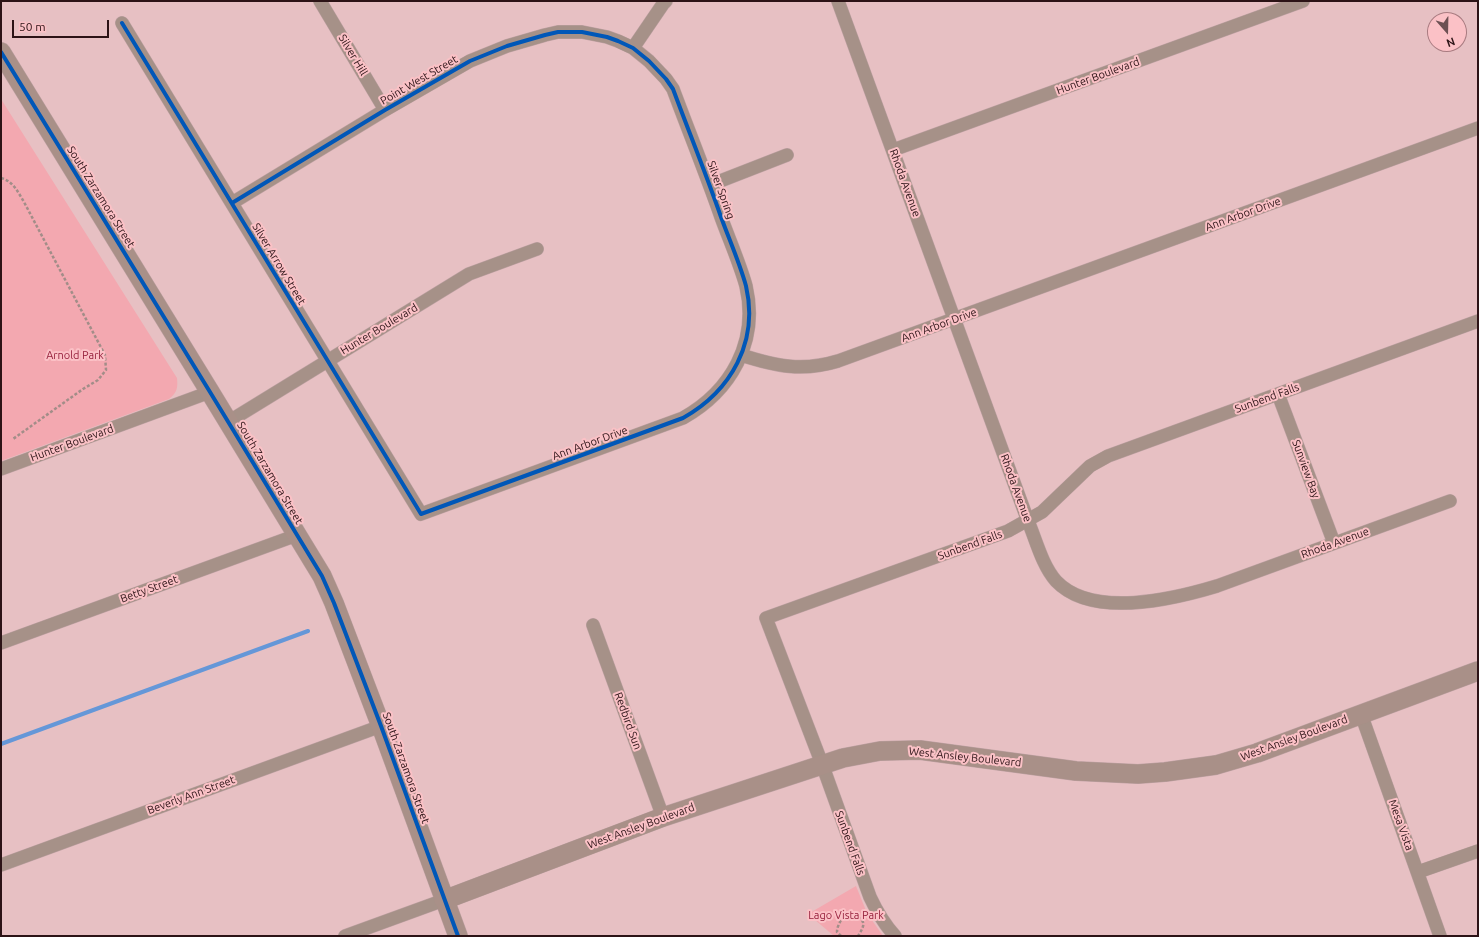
<!DOCTYPE html>
<html>
<head>
<meta charset="utf-8">
<style>
	body { margin:0 }
	#map { position:relative; width:1479px; height:937px; overflow:hidden; background:#e7c0c3; font-family:Ubuntu,sans-serif }
	canvas { display:block }
	.frame { position:absolute; inset:0; border:2px solid #2c1316; pointer-events:none }
	.north { position:absolute; left:1427px; top:12px; width:40px; height:40px; box-sizing:border-box; background:#fbc1c6; border:1px solid #a87b80; border-radius:50%; rotate:160deg; font-size:11px; font-weight:700; line-height:16px; text-align:center; color:#2c1316 }
	.north::after { content:''; display:block; margin:auto; width:14px; height:18px; background:#6d5053; clip-path:polygon(50% 0,100% 100%,50% 72%,0 100%) }
	.scale { position:absolute; left:12px; top:20px; width:97px; height:18px; box-sizing:border-box; border:2px solid #2c1316; border-top:0; padding-left:5px; font-size:12px; line-height:14px; white-space:nowrap; color:#2c1316; -webkit-text-stroke:3px #fbc1c6; paint-order:stroke }
</style>
</head>
<body>
<div id="map">
<canvas width="1479" height="937"></canvas>
<div class="frame"></div>
<div class="north">N</div>
<div class="scale">50 m</div>
</div>
<script>
const c = document.querySelector('canvas').getContext('2d');
c.lineJoin = 'round';
function fill(path, color) { c.fillStyle = color; c.fill(path, 'evenodd'); }
function trace(path, color, width, dash) { c.strokeStyle = color; c.lineWidth = width; c.lineCap = dash ? 'butt' : 'round'; c.setLineDash(dash || []); c.stroke(path); }
function label(font, color, halo, rows, align = 'center') {
  c.font = font + ' Ubuntu,sans-serif'; c.lineWidth = 4; c.setLineDash([]); c.textBaseline = 'middle'; c.strokeStyle = halo; c.fillStyle = color; for (const [text, x, y, turn = 0] of rows) {
    c.save(); c.translate(x, y); c.rotate((+turn || 0) * Math.PI / 180); c.textAlign = isNaN(turn) ? turn : align; if (halo) c.strokeText(text, 0, 0); c.fillText(text, 0, 0); c.restore();
  }
}
fill(new Path2D(`
	M1,99L177,378C178,388 177,393 169,399L1,461Z
	M856,886L867,913L883,936H834L808,914Z`), '#f3a8b0');
trace(new Path2D(`
	M1,744L308,631`), '#6597d8', 4);
const street = new Path2D(`
	M320,1L385,110
	M838,1L1028,521C1036,540 1042,565 1056,581C1092,619 1174,599 1217,586L1450,501
	M122,23C222,187 321,350 421,514L683,418C731,391 759,342 746,286C740,264 729,239 721,217C706,174 689,132 673,89L666,79L649,61L633,48L618,41L607,37L582,32H558L545,35L507,46L470,61L385,110L232,203
	M633,48L663,4L666,1
	M893,150L1303,1
	M710,185L787,155
	M741,355C776,366 802,372 838,361L1478,128
	M1278,394L1334,543
	M228,422L469,274L537,249
	M1,469L210,392
	M593,625L663,817
	M1,643L297,535
	M1361,714L1440,936
	M1,865L381,726
	M1418,872L1478,851
	M345,936L444,900
	M895,936C884,924 877,912 870,897L822,764L766,618L1008,531L1042,512L1090,466L1108,456L1478,321`);
const secondary = new Path2D(`
	M1,52L210,392L322,576L334,603L381,726L458,936
	M444,900L663,817L843,758L880,751L920,750L1076,771L1138,774L1165,772L1216,765L1257,753L1478,671`);
trace(street, '#bea1a3', 14);
trace(secondary, '#bea1a3', 20);
trace(new Path2D(`
	M1,178C13,181 18,192 24,202L105,355L106,370L98,380L83,389L13,439
	M841,936L837,932C837,925 843,915 850,912C863,920 868,921 858,936`), '#a28d88', 2.5, [3, 2]);
trace(street, '#a69188', 13);
trace(secondary, '#a99088', 19);
trace(new Path2D(`
	M122,23C222,187 321,350 421,514L683,418C731,391 759,342 746,286C740,264 729,239 721,217C706,174 689,132 673,89L666,79L649,61L633,48L618,41L607,37L582,32H558L545,35L507,46L470,61L385,110L232,203
	M1,52L210,392L322,576L334,603L381,726L458,936`), '#0057b8', 4);
label('11px', '#2c1316', '#fbc1c6', [
	["Silver Hill",353,55,59],
	["Hunter Boulevard",1098,76,-20],
	["Point West Street",419,80,-30],
	["Rhoda Avenue",905,183,70],
	["Silver Spring",721,190,70],
	["South Zarzamora Street",101,197,58],
	["Ann Arbor Drive",1243,214,-20],
	["Silver Arrow Street",279,264,59],
	["Ann Arbor Drive",939,325,-20],
	["Hunter Boulevard",379,329,-31],
	["Sunbend Falls",1267,398,-20],
	["Hunter Boulevard",72,443,-20],
	["Ann Arbor Drive",590,443,-20],
	["Sunview Bay",1306,469,70],
	["South Zarzamora Street",270,473,59],
	["Rhoda Avenue",1016,488,70],
	["Rhoda Avenue",1335,543,-20],
	["Sunbend Falls",970,545,-20],
	["Betty Street",149,589,-20],
	["Redbird Sun",628,721,70],
	["West Ansley Boulevard",1294,738,-20],
	["West Ansley Boulevard",965,757,6],
	["South Zarzamora Street",406,768,70],
	["Beverly Ann Street",191,795,-20],
	["Mesa Vista",1401,825,70],
	["West Ansley Boulevard",641,826,-20],
	["Sunbend Falls",850,843,70]
]);
label('11px', '#96203c', '#fbc1c6', [
	["Arnold Park",75,355],
	["Lago Vista Park",846,915]
]);
</script>
</body>
</html>
